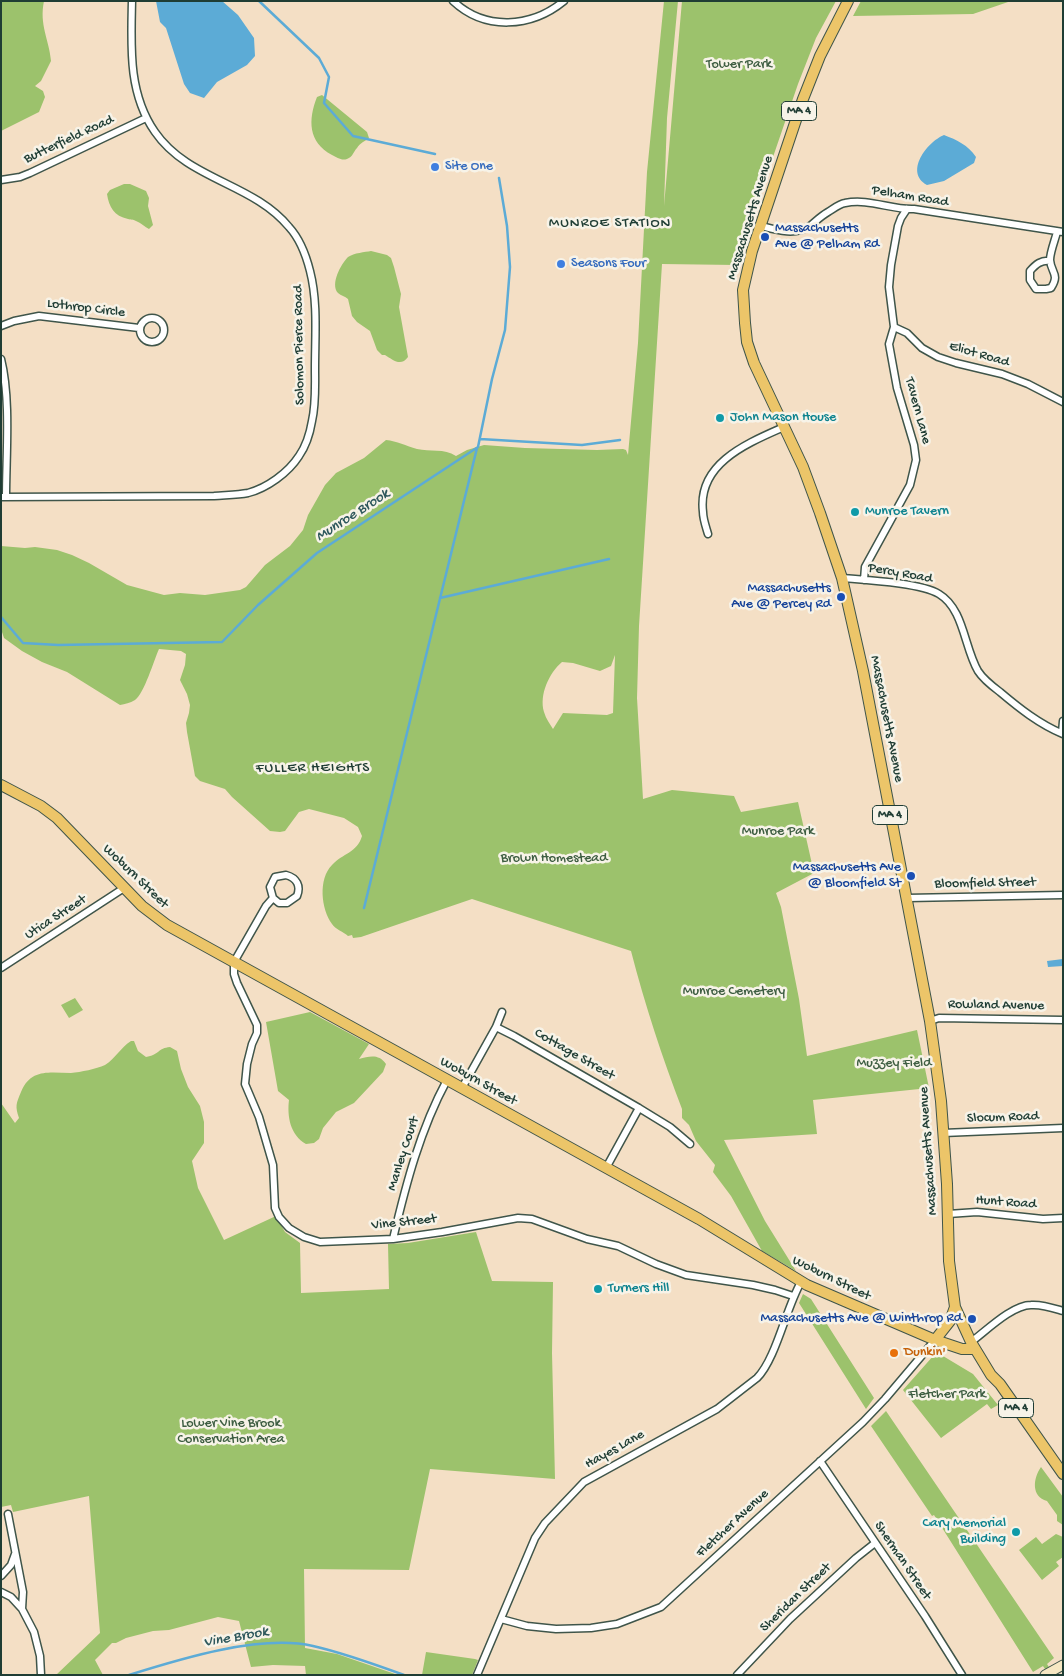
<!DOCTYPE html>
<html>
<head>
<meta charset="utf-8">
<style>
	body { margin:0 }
	#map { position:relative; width:1064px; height:1676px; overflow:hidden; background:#f4dfc5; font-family:"Gochi Hand",sans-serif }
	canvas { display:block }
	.frame { position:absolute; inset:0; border:2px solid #1f3d34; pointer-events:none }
</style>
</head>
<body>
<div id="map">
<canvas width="1064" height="1676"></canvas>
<div class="frame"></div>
</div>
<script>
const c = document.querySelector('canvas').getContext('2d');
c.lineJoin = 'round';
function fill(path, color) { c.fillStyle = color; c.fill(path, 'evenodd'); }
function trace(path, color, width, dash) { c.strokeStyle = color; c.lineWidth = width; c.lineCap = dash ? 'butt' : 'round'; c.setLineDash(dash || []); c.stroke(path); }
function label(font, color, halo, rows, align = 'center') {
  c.font = font + ' "Gochi Hand",sans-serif'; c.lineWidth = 5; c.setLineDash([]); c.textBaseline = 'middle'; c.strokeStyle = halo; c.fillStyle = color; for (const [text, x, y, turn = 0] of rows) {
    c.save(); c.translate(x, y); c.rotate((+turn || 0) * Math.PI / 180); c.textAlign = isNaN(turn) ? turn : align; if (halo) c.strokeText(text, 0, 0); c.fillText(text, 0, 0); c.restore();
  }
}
fill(new Path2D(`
	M1,1H44C39,25 49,39 51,61L41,81L35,86L43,91L45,97L39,112L1,131Z
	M664,1H678L667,118L664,206L682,1H836L816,38L798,84L736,265L662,264L639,626L637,698L643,799L672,790L734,796L741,812L798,802L814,873L776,893L781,907L799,999L807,1056L917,1030L929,1088L813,1100L817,1134L724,1140L765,1221L796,1271L762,1251L731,1196L713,1172L715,1165L696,1141L689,1125L682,1118V1109C662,1057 645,1005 631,951L472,899L361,937L353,938L352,935L348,936C344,932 335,929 332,924C321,909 318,879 332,865C343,853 357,853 362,836L358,827L344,818L309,809L299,812L285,831L280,832L270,831L232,797L225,789L200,781L195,776L187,732L186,723L189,713L190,705L187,694L180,680L185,665L186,654L181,651L159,649C154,660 144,694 135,700C130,703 125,704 120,705L67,672L42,662L22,651L4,638L1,629V546L25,548L35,547L57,550L72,555L89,563L127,585L164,595L180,593L205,595L240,590L246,587L265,565L290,546L303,530L308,515L325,485L336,473L364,458L386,440C397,441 406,446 417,449C430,452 444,448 456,456L467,450L484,445L525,448L597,450L623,449L626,450L628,455L638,343L647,172ZM615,655L613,713L607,715L563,713L553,729C550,724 546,719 544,712C539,695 549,673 562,662L573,663L600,671L611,666Z
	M861,1H1011L973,14L853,16Z
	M322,95L367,132L369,138C365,141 360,143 357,148C353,152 353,157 347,159C341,161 337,157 332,155C308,142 308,120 317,97Z
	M124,184H130L146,191L149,198L148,206L153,225L149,229C145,227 141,223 136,221C133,219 131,220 128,219C114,216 109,207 107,194L110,190Z
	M371,251L387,255L391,258L394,267L401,294L399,307L408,357C401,367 393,360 385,355H382L377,350L370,331L357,322L352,316L348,299C345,296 341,296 338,293C330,284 341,264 348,257C354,253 365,252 371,251Z
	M75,998L83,1010L69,1018L61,1005Z
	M310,1012L369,1044L359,1059C370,1056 379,1054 386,1064L383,1072L354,1103L336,1112L323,1128L319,1139L314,1143L306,1144C290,1135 287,1116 289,1100L278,1091L266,1022Z
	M131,1041H134L138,1051L146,1057C159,1055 158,1048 170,1047L177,1051L181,1069L188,1087L200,1106L204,1122V1143L192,1161L198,1188L224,1240L276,1216L285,1232L300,1243L301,1293L389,1289L388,1244L408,1243L476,1232L492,1281L553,1282L552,1353L555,1479L430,1469L409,1570L304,1569L305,1648L337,1654L398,1675H306L305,1666L273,1665L251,1667L239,1621L218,1617L169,1630L153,1631L126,1638L116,1643H112L95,1660L103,1675H56L100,1633L89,1496L13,1512L11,1505L1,1507V1103L15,1123L19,1118C15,1106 16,1104 21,1092C31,1068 50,1073 71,1073C81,1072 96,1069 105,1065C115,1059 121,1047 131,1041Z
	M803,1294L811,1299L874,1398L866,1409L799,1303Z
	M938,1353L973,1374L998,1405L991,1409L987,1404L941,1438L903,1390L934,1355Z
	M886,1411L1054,1658L1047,1664L1054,1675H1049L1043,1666L1033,1672L934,1515L932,1516L871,1426Z
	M1041,1467L1063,1497V1525L1057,1521V1515L1047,1501C1031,1497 1033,1478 1041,1467Z
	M1056,1534L1063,1537V1557L1056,1562L1059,1566L1042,1580L1019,1550L1036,1537L1042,1544Z
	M426,1652L475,1659L478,1660L472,1675H422Z`), '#9cc26c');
fill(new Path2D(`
	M156,1H222L238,15L254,38L255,56L247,65L217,82L204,98L190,93L184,84L166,28L160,22Z
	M944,135C957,140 968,145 976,157L974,163L944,181L927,185C904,172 927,142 944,135Z
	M1063,959V966L1048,967L1047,961Z`), '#5cabd6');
trace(new Path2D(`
	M259,1L319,58L329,77L324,103L353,136L435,154
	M480,439L582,445L620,440
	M440,598L609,559
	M1,617L23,643L58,645L222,642L258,605L317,553L478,447L492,379L505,330L510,267L507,226L499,178
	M364,908L477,448
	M129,1675C180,1659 260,1634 313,1646C344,1653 374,1664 404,1675`), '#5cabd6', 2.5);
const street = new Path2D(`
	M453,1C485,31 531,28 564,1
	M1,180L20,177L30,173L146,118
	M907,209L901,218L898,226L891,265L889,287L894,327L907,333L922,348L938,357L956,363L1002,374L1028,384L1063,402
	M761,226C776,230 795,236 810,226C816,221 821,216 828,212C833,209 839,204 845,203C869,198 891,210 914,209L1063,232
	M1050,261C1041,260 1036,264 1030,271V280L1036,289H1046L1051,288C1060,274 1051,273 1050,260C1050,252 1055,240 1057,232
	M140 330a12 12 0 1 1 24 0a12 12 0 1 1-24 0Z
	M1,326L14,321L39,316L139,328
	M1,359C11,399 6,455 6,497
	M1,497L214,496C225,495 237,495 248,493C267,488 288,473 299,456C306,446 310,433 312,421C316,404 315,386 315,368C315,336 318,302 310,271C306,255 300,239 289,227C253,183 188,180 155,132C128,93 131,47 132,1
	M708,534C706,527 703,519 703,512C697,463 748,443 784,427
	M842,578C865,580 921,583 939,594C964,609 964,647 978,671C983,679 992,686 1000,692C1019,708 1039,724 1063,734
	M864,580L865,567L910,485L916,460L914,445L897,388L889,344L894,327
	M1062,733L1063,721
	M273,898L270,887L275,877L286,875C297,878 301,886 297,896L287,903H279L273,898L266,906L234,962V974L237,983L257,1025V1033L252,1044L247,1064L245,1084L259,1117L273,1165L275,1208L279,1217L289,1228L304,1237L320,1242L393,1239L442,1232L518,1218L532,1219L587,1239L618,1246L656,1264L686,1275L753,1285L775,1290L793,1296
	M907,898L1063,895
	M1,968L124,888
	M930,1021L939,1018L1063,1020
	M496,1027L514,1036L639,1108L670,1127L690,1144
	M462,1088L496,1027L502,1012
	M943,1133L1063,1128
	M606,1168L639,1108
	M948,1214L977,1212L1043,1219L1063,1218
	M393,1239C406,1184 420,1130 447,1080
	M971,1342C986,1331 1012,1305 1031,1305C1042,1304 1053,1308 1063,1311
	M820,1461L925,1616L962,1675
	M8,1514L23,1592L22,1609L34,1632L40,1656L41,1675
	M1,1576L11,1565L15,1554
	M1,1592L11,1597L22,1609
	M501,1619L527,1626L556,1629L591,1628L617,1624L661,1607L863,1422L885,1399L935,1340
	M477,1675L535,1538L545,1523L584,1482L717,1409L757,1378C776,1359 786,1308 801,1282
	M737,1675L790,1619L856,1558L875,1543`);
const secondary = new Path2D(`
	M1045,1675L1063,1665`);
const primary = new Path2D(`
	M848,1L820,56L803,99L752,251L743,290L745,323L747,342L754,363L803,467L820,513L842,578L863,671L930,1021L941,1101L947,1184L949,1261L955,1307L971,1342L991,1375L1000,1384L1063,1474
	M1,785L41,806L57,818L142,906L167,925L699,1219L807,1285L935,1340L962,1349H975
	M935,1340L950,1321L955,1307`);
trace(street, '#3f554a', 9);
trace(secondary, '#3f554a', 11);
trace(primary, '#3f554a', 12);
trace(street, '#fff', 6);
trace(secondary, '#f7e8c3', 9);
trace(primary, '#ecc569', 10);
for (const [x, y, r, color] of [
	[435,167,5,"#3f7fe0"],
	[765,237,5,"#1a4fb4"],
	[561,264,5,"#3f7fe0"],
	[720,418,5,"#0f9aa8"],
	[855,512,5,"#0f9aa8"],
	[841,597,5,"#1a4fb4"],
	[911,876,5,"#1a4fb4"],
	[598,1289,5,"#0f9aa8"],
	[972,1319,5,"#1a4fb4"],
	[894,1353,5,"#e8710a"],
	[1016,1532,5,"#0f9aa8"]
]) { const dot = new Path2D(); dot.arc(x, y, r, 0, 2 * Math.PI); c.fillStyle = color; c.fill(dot); trace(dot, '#f7f3e8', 2); }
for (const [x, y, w] of [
	[799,111,35],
	[890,815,35],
	[1016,1408,35]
]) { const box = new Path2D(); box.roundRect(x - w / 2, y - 9.5, w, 19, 4); c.fillStyle = '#f7f3e8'; c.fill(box); trace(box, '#1f3d34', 1); }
label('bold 12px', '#1f3d34', null, [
	["MA 4",799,111],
	["MA 4",890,815],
	["MA 4",1016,1408]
]);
label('14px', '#3e5e42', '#f7f3e8', [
	["Tower Park",739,65],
	["Munroe Park",778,832],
	["Brown Homestead",554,859],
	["Munroe Cemetery",734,992],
	["Muzzey Field",894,1064],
	["Fletcher Park",947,1395],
	["Lower Vine Brook",231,1424],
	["Conservation Area",231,1440]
]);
label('14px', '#1f3d34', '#f7f3e8', [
	["Butterfield Road",69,140,-25],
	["Pelham Road",910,197,9],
	["Massachusetts Avenue",751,218,-73],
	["Lothrop Circle",86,309,7],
	["Solomon Pierce Road",300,345,-91],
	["Eliot Road",979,355,16],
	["Tavern Lane",917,411,75],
	["Percy Road",900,574,10],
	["Massachusetts Avenue",886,719,79],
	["Woburn Street",135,877,44],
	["Bloomfield Street",985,884,-1],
	["Utica Street",56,918,-33],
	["Rowland Avenue",996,1006,1],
	["Cottage Street",574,1055,30],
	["Woburn Street",478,1082,29],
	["Slocum Road",1003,1118,-2],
	["Massachusetts Avenue",929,1151,-94],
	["Manley Court",404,1154,-72],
	["Hunt Road",1006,1203,4],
	["Vine Street",404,1223,-6],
	["Woburn Street",831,1279,26],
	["Hayes Lane",615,1450,-29],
	["Fletcher Avenue",733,1524,-43],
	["Sherman Street",902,1561,56],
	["Sheridan Street",796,1598,-44]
]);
label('14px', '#366cbe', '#f7f3e8', [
	["Site One",445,167],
	["Seasons Four",571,264]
], 'left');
label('14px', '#164399', '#f7f3e8', [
	["Massachusetts",775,229,"left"],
	["Ave @ Pelham Rd",775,245,"left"],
	["Massachusetts",831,589],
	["Ave @ Percey Rd",831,605],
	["Massachusetts Ave",901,868],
	["@ Bloomfield St",901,884],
	["Massachusetts Ave @ Winthrop Rd",962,1319]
], 'right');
label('14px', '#0d838f', '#f7f3e8', [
	["John Mason House",730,418],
	["Munroe Tavern",865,512],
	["Turners Hill",608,1289],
	["Cary Memorial",1006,1524,"right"],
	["Building",1006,1540,"right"]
], 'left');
label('14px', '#c56008', '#f7f3e8', [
	["Dunkin'",904,1353]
], 'left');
c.letterSpacing = '1px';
label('15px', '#1f3d34', '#f7f3e8', [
	["MUNROE STATION",610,224],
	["FULLER HEIGHTS",313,769]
]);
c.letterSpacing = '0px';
label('italic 15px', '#2e585c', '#f7f3e8', [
	["Munroe Brook",353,516,-33],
	["Vine Brook",236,1638,-10]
]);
</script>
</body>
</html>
